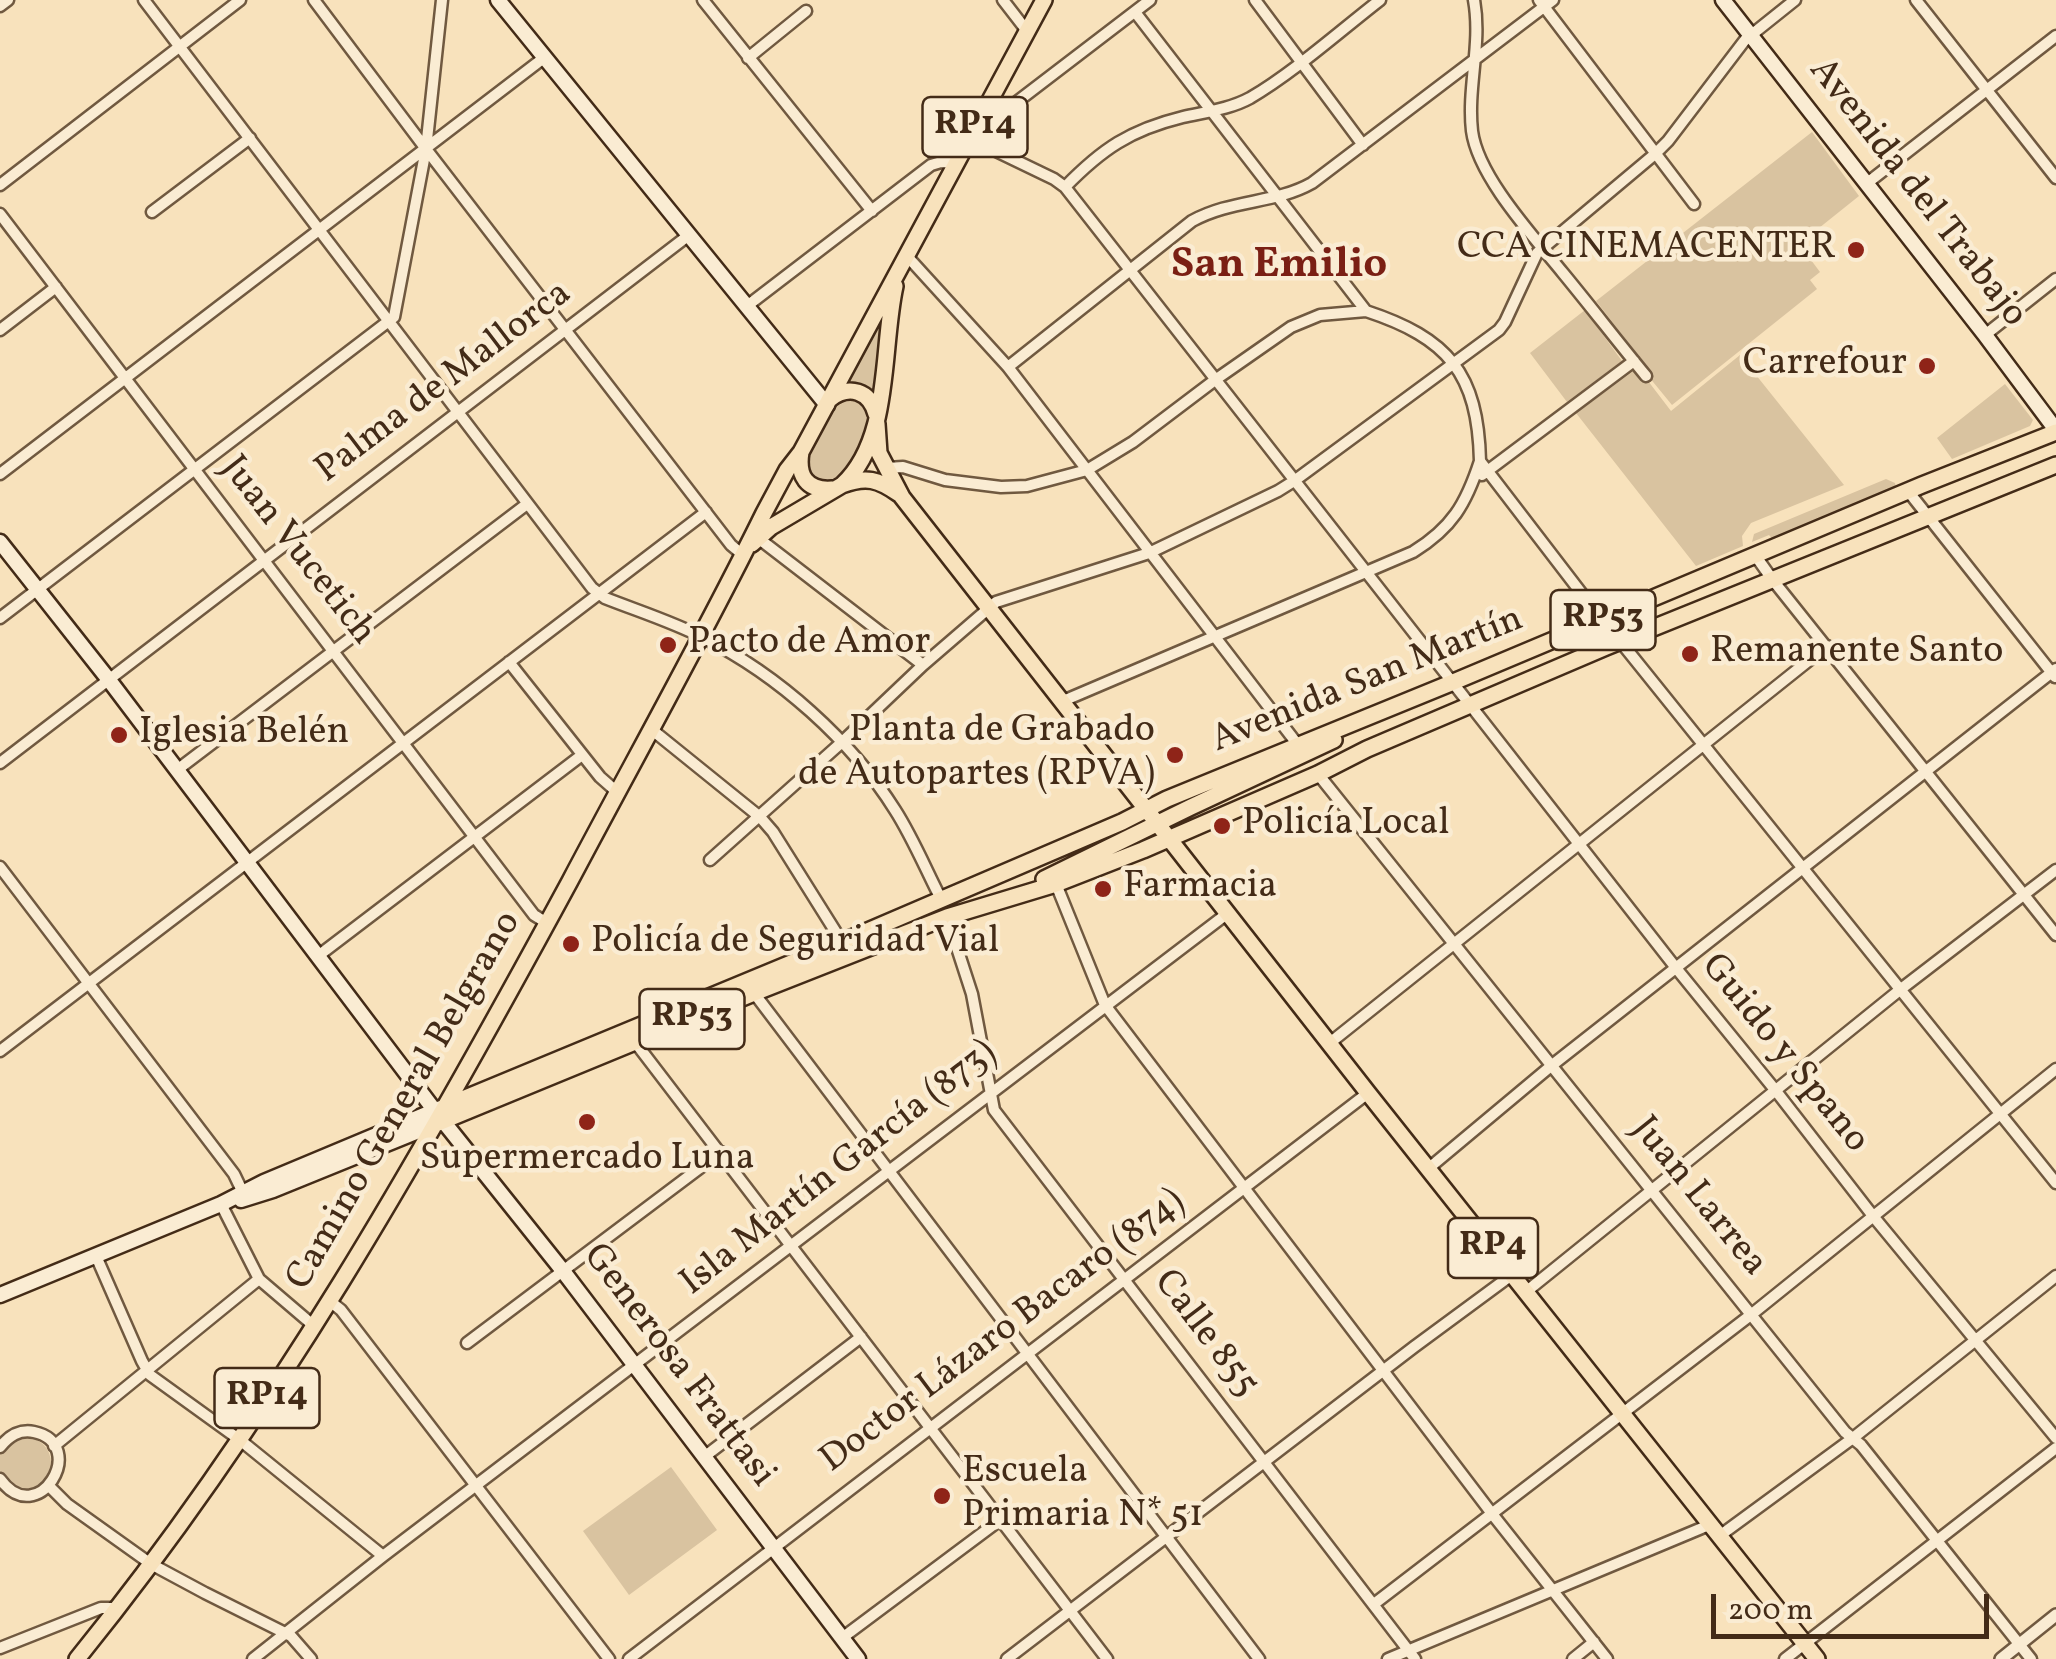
<!DOCTYPE html>
<html>
<head>
<meta charset="utf-8">
<style>
	body { margin:0 }
	#map { position:relative; width:2056px; height:1659px; overflow:hidden; background:#f8e2bc; font-family:Vollkorn,serif }
	canvas { display:block }
	.scale { position:absolute; left:1711px; top:1594px; width:278px; height:45px; box-sizing:border-box; border:5px solid #432b17; border-top:0; padding-left:12px; font-size:30px; line-height:35px; white-space:nowrap; color:#432b17; -webkit-text-stroke:8px #faecd3; paint-order:stroke }
</style>
</head>
<body>
<div id="map">
<canvas width="2056" height="1659"></canvas>
<div class="scale">200 m</div>
</div>
<script>
const c = document.querySelector('canvas').getContext('2d');
c.lineJoin = 'round';
function fill(path, color) { c.fillStyle = color; c.fill(path, 'evenodd'); }
function trace(path, color, width, dash) { c.strokeStyle = color; c.lineWidth = width; c.lineCap = dash ? 'butt' : 'round'; c.setLineDash(dash || []); c.stroke(path); }
function label(font, color, halo, rows, align = 'center') {
  c.font = font + ' Vollkorn,serif'; c.lineWidth = 9; c.setLineDash([]); c.textBaseline = 'middle'; c.strokeStyle = halo; c.fillStyle = color; for (const [text, x, y, turn = 0] of rows) {
    c.save(); c.translate(x, y); c.rotate((+turn || 0) * Math.PI / 180); c.textAlign = isNaN(turn) ? turn : align; if (halo) c.strokeText(text, 0, 0); c.fillText(text, 0, 0); c.restore();
  }
}
fill(new Path2D(`
	M1812,132L1859,196L1799,244L1820,272L1810,280L1817,289L1672,405L1649,377L1652,373L1596,301Z
	M1585,310L1622,361L1567,402L1530,353Z
	M881,318L885,320L876,401L843,386Z
	M1740,355L1844,485L1751,523L1742,536L1743,546L1696,566L1576,413L1635,370L1642,379L1645,377L1671,411Z
	M2005,384L2033,420L2030,426L1952,459L1937,438Z
	M846,395L870,405C871,440 856,461 832,486L813,481L805,460L835,401Z
	M1886,479L1895,483L1896,488L1889,494L1775,542L1769,535L1752,542L1754,534Z
	M-1 1463a26 26 0 1 1 52 0a26 26 0 1 1-52 0Z
	M671,1467L717,1530L629,1595L583,1531Z`), '#d9c3a0');
const minor = new Path2D(`
	M144,0L592,588L605,598C638,611 673,622 704,638C778,675 851,740 895,810C913,838 926,870 941,899
	M314,0L426,149L731,545L743,555
	M703,0L872,211
	M1003,0L1027,31
	M1255,0L1363,145
	M1474,0C1482,44 1467,87 1472,131C1478,177 1534,237 1563,273C1591,307 1618,342 1646,376
	M1539,0L1694,204
	M1916,0L2056,178
	M0,6L8,0
	M1135,12L1366,311C1448,338 1478,373 1480,461L1602,620
	M748,58L806,11
	M978,121L990,120L1001,114L1150,0
	M969,138L1054,179L1065,187L1676,968L1776,1091L1873,1216L2056,1438
	M1866,184L2056,36
	M0,185L240,0
	M1065,187C1102,149 1130,130 1183,117C1205,112 1230,109 1250,98C1293,73 1340,31 1380,0
	M152,212L250,138
	M0,214L534,915L547,923
	M906,255L1008,367L1298,745
	M747,306L931,165L941,162L956,163
	M0,330L56,287
	M1985,335L2056,279
	M1008,367L1192,221C1232,199 1275,204 1312,183L1553,0
	M887,468L903,467L945,480L1001,487L1027,486L1087,470L1133,442L1215,380L1291,327L1320,315L1366,311
	M0,474L545,57
	M1482,475L1634,361
	M1908,491L2055,677
	M758,538L923,665
	M1755,555L1772,579L2056,935
	M0,618L394,317L426,149L442,0
	M1620,641L2056,1183
	M509,662L600,777L617,792
	M1063,701L1413,552C1452,528 1466,504 1480,461
	M651,729L760,817L773,832L842,942
	M0,763L689,235
	M177,770L527,504
	M1318,774L1845,1432L1861,1445L2031,1659
	M710,860L841,743L923,665L996,602L1149,553L1278,491L1294,481L1499,330L1505,322L1537,253L1655,154L1668,141L1745,40L1795,0
	M0,867L234,1174L246,1199
	M1056,884L1105,1005L1493,1515L1607,1659
	M947,917L972,994L994,1110L1415,1659
	M318,956L582,755
	M754,993L1259,1659
	M635,1042L1107,1659
	M1331,1042L1827,646
	M0,1051L706,512
	M1429,1168L1551,1066L2056,669
	M221,1204L259,1279L314,1326
	M96,1256L142,1361L150,1375L240,1440L383,1556
	M1527,1291L1901,989L2056,870
	M331,1302L341,1310L609,1659
	M467,1343L721,1152
	M54,1446L259,1279
	M0,1447C9,1436 19,1429 34,1432C90,1444 38,1532 0,1479
	M704,1457L861,1337
	M49,1486L67,1504L151,1564L205,1593L291,1636L311,1659
	M1718,1537L1853,1438L2056,1276
	M1374,1604L1752,1314L2056,1069
	M842,1638L1000,1520
	M0,1648L101,1608H118
	M253,1659L383,1556L1228,913
	M629,1659L1368,1093
	M1007,1659L1414,1347L1513,1274
	M1388,1659L1709,1525
	M1573,1659L1594,1642
	M1785,1659L2056,1448`);
const tertiary = new Path2D(`
	M2001,1659L2056,1615`);
const secondary = new Path2D(`
	M498,0L827,405
	M1723,0L1985,335L2056,430
	M0,542L109,680L435,1111L563,1271L858,1659
	M241,1200L273,1190L438,1123
	M0,1295L221,1204L264,1182L441,1108`);
const primary = new Path2D(`
	M830,399C849,384 870,391 876,414
	M877,424L879,453L902,497L1368,1093L1817,1659
	M801,452C797,476 807,491 832,489
	M842,485C866,476 878,479 899,494
	M752,544L771,527L842,485C892,439 881,349 895,286
	M1044,879L1191,807L1334,740
	M446,1106L842,942L1122,822L1167,799L1451,683L1922,485L2056,432
	M438,1123L754,993L947,917L1056,884L1143,850L1318,774L1367,749L1606,647L2056,465
	M77,1659C271,1420 424,1151 570,881C635,758 703,637 764,513L787,470L801,452L1044,0`);
trace(minor, '#705940', 15);
trace(tertiary, '#705940', 16);
trace(secondary, '#432b17', 19);
trace(primary, '#432b17', 20);
trace(minor, '#faecd3', 10);
trace(tertiary, '#faecd3', 11);
trace(secondary, '#faecd3', 14);
trace(primary, '#f8e2bc', 15);
for (const [x, y, r, color] of [
	[1856,250,10,"#8f2418"],
	[1927,366,10,"#8f2418"],
	[668,645,10,"#8f2418"],
	[1690,654,10,"#8f2418"],
	[119,735,10,"#8f2418"],
	[1175,755,10,"#8f2418"],
	[1222,826,10,"#8f2418"],
	[1103,889,10,"#8f2418"],
	[571,944,10,"#8f2418"],
	[587,1122,10,"#8f2418"],
	[942,1496,10,"#8f2418"]
]) { const dot = new Path2D(); dot.arc(x, y, r, 0, 2 * Math.PI); c.fillStyle = color; c.fill(dot); trace(dot, '#faecd3', 4); }
for (const [x, y, w] of [
	[975,127,105],
	[1603,620,105],
	[692,1019,105],
	[1493,1248,90],
	[267,1398,105]
]) { const box = new Path2D(); box.roundRect(x - w / 2, y - 30, w, 60, 8); c.fillStyle = '#faecd3'; c.fill(box); trace(box, '#432b17', 2.5); }
label('bold 35px', '#432b17', null, [
	["RP14",975,127],
	["RP53",1603,620],
	["RP53",692,1019],
	["RP4",1493,1248],
	["RP14",267,1398]
]);
label('38px', '#432b17', '#faecd3', [
	["Avenida del Trabajo",1916,194,52],
	["Palma de Mallorca",445,384,-37],
	["Juan Vucetich",296,552,52],
	["Avenida San Martín",1368,682,-22],
	["Guido y Spano",1783,1055,51],
	["Camino General Belgrano",406,1102,-60],
	["Isla Martín García (873)",840,1170,-38],
	["Juan Larrea",1697,1198,51],
	["Doctor Lázaro Bacaro (874)",1004,1333,-37],
	["Calle 855",1204,1335,53],
	["Generosa Frattasi",677,1367,53]
]);
label('38px', '#432b17', '#faecd3', [
	["CCA CINEMACENTER",1836,250,"right"],
	["Carrefour",1907,366,"right"],
	["Pacto de Amor",688,645],
	["Remanente Santo",1710,654],
	["Planta de Grabado",1155,733,"right"],
	["de Autopartes (RPVA)",1155,777,"right"],
	["Iglesia Belén",139,735],
	["Policía Local",1242,826],
	["Farmacia",1123,889],
	["Policía de Seguridad Vial",591,944],
	["Supermercado Luna",587,1161,"center"],
	["Escuela",962,1474],
	["Primaria N* 51",962,1518]
], 'left');
label('bold 42px', '#7a1f14', '#faecd3', [
	["San Emilio",1279,268]
]);
</script>
</body>
</html>
